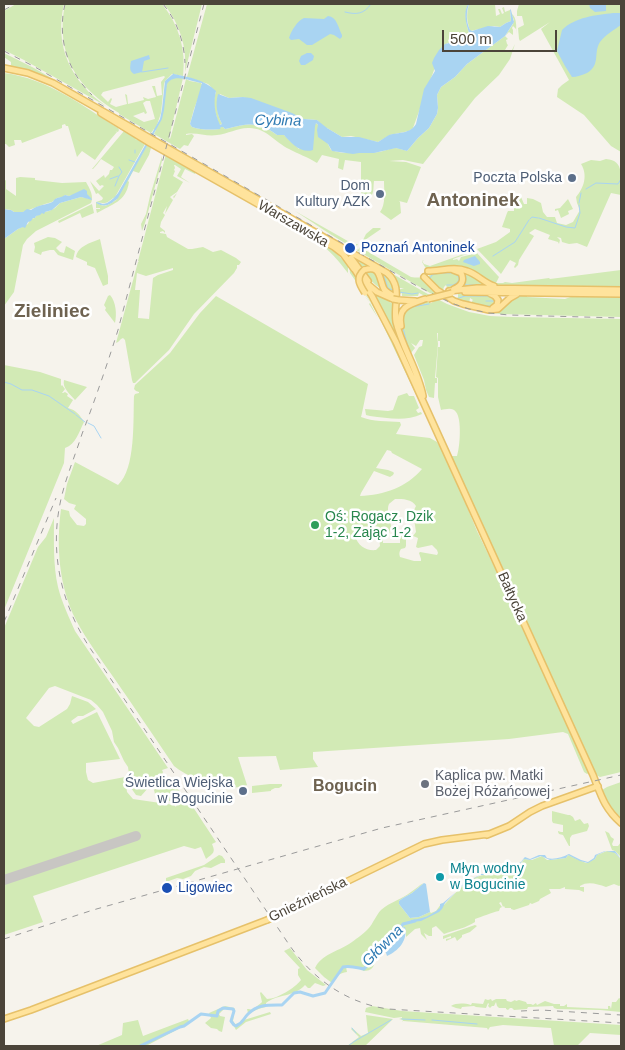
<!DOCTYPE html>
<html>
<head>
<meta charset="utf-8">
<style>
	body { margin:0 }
	#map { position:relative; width:625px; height:1050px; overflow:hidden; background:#f6f3ec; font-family:Arial,sans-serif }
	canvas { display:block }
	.frame { position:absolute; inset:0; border:5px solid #4b4439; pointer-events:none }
	.scale { position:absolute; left:442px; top:30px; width:115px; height:22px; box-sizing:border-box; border:2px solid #4b4439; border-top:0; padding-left:6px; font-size:15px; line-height:18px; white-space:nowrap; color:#4b4439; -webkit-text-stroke:4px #fff; paint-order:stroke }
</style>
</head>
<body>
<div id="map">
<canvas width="625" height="1050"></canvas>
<div class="frame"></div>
<div class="scale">500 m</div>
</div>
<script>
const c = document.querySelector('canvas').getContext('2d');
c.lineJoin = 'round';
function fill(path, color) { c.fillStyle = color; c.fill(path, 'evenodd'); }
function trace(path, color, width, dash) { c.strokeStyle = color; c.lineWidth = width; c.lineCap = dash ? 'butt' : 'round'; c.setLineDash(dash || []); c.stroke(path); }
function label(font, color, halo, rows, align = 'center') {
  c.font = font + ' Arial,sans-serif'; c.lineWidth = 5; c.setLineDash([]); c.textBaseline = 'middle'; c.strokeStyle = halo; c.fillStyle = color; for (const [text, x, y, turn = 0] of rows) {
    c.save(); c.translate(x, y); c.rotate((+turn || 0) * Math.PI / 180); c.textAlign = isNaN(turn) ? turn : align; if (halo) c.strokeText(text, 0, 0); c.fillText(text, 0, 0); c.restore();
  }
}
fill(new Path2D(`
	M16,4H64C54,46 71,82 106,106L24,60L4,50V11Z
	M65,4H162C179,25 186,49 183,76L172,74L165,81L164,84L161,113L156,128C168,111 161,96 168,81L174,78H183L169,138L170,139L171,136L186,79L190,81L201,83L203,86L194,109L190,124L192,127C201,130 210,130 219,129L221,127H223L225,129C248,124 257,120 277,135H284L299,149L315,124L316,123L319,126L331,150C341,154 349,153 359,153C366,152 372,153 379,152C385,151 390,148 395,148C399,148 403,150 407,151L418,138L429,128L437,114L438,108L437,95L441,87L455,77L467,64L505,36L513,24L514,20L511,13C518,18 516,29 516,37V29L513,26L512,28L513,30V35L509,32L505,36L508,39L506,40L507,44L508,45L505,50L511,52L515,44L510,59L499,75L475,98L423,164L403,160L389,161L406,162L421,167L407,203L399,201L400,202L401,213L391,220L380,212C386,205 384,191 384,181H374C373,187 375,197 367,198L361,193V162L345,160L343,170L338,168L339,159L322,155L317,163C308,157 298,154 289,149C275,142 265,127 248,128C237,128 228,134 217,135C207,137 197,132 186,134V135L192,134L194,136L188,146L184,145L180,149L154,134L156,130L154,129L151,133L119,114V113C77,88 55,55 65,4ZM164,76L165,77L161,82L162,95L157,96L155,86H152L156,97L148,99L143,97L144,100L128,104L127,95L125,94L127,104L116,107L110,104L112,99L111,98L108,102L101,95L103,92ZM146,101H150L155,119L144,122L133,116L144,112L145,114L147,113L143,103Z
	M164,4H202L185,72C187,47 180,24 164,4Z
	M207,4H468C464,13 466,24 469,33L459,37L453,42L447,43L434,70L413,128L409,131L390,135L378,142L351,136L342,137L327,128L326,129L317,120L304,119L243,97L229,98L220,94C217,107 216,112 222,124L219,125C216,114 211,103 216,92L208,84L187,77Z
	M469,4H495L496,16L500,14L498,9H500L502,14L504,13L502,8L504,7L505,12L510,10L511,21L506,23L500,27L494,26L470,31C467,20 466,16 469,4Z
	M519,4H621V152L611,146L584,115L557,97L558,89L562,85L569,80L541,29L550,22L520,41L519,39L518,28L524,25L522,16H517V11Z
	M4,53L34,68L142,131L58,84L4,67V65H11V62L4,57Z
	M4,73C49,79 81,105 118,128L119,130L118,132L115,131L117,132C109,141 102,150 95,160L82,151L77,157L68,126H66L65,124L62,125V128L22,143L21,140H14L15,145L9,147L6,144H4Z
	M124,131L136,138L135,139L144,142L145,144L115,197C107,202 107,205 97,202V203C105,208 108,205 116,200L147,145L151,148L149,155L139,173L133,171L128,181L129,182C126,202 112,204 97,213L96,209H100V208H96V202L102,200L103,198L98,193L96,194L90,181L99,191L104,186L102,185L100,186L96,181L104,175L105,178L109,174L110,170H112L114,167L101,159C99,162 96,166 93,169H92Z
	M166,154L196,171L195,174L185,169L181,177L190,183L177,176L181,169L175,165H174L175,168L174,170L175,171L173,176L183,182L177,192L170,197L173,200L174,198L173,197L177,193L165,214L167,206L163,213L165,215L161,222L160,227L165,231V233L163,231L160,232V233L166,234L167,237L188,249H192L203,247L213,252L221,250L236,258L241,262L239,265H237V268L234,273L194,314L169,350L135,383H133L132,380L125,340L123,338L121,339L118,342L116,343L138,262H139L138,261ZM173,268V270L158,275L153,278L149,319L138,318L140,290H135L137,273L146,276Z
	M162,156V161L145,223L142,231L141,224L146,214L150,196Z
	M606,159C625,160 621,179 621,195L611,193L587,247L577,243L569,244L562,242L561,238L557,237L560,240L559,244L558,242L548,239L550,235L535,229L529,233L534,236L519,260L518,265L515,268L514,267L516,263L510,260L501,274L477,249L496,242L510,232V229L502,227L507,213L508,211H514V201L516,198L521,197L524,204H527V198L533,199L541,203L543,212L547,217H555L557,223L566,225L573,222L580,210L577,203L576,197C584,188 588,175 581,164L591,160L600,161Z
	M20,177L35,178V180L62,183L86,182C90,189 94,196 91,203L36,231L27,239L23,245L14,292L4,306V239L18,229L28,224C29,221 31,218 35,218L36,216L41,213L49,211L55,208L60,203L81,197L91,199L87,195V191L69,196L65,195L63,197L57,198L52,202L45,204L23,212H14L11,210L4,209V181L6,180V189L16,196V178Z
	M568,199L573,209L568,211L569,214L561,218L558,210L555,211V209L560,208Z
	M92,204L94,213L82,218L80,213L59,223L58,221Z
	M295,211L353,244H358L356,247L353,245L352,246L358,250L360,247L411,277C416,278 420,277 425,278L461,305L501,310C506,301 515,295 527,294V297L565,299L576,295L620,296L621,297V317L500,314L480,311L459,305L430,293L358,251L330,234Z
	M272,216L282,219L317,239V240L335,252L348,265V273L370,303L378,318L369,304L370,303C355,283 336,253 315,240L316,238L286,222L271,217Z
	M373,228H380L381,229L362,242L366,234Z
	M48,237L55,238L62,242L56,248L60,252L64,253L66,246L75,251L73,260L58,255L54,250H50L42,252L41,255L34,252L35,247L34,243Z
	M100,239L108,276V284L103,286L95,268L87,265V262L76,257C78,246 90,243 100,239Z
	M351,250L426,293L447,304L469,312L490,316L512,317L621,319V772L600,777L596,775L592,769L451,456H457C460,447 462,419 456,412C453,407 446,409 441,410L438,397V378L436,377L438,347H440V341H438V333H437L438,344L435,378H437V383H435L434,398L429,397L426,390L424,380L414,355L419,347L422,346L423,340H420L416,346L411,343L415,348L411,353H409L401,325L402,313L417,303L429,301L430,303H432L433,300L419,293L418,296H402V293L398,295V290L404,288H398L394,279Z
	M475,250V251L453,259V260L457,259L459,261L461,257L477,253L499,277L496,283H503L505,282L512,283L549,278L550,279L621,270V289L551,287V286L549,287L507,286L497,285L492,284L474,273L429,270L425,267L422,262L424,260L422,261L424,264L430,266Z
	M357,257C373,266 394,273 395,294L393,291L390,293L385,288L382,278L384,277L383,276L379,277L378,278L380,279L384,291C369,281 364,273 357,257Z
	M349,263L374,303L368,294L366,295L378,312L399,351L420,403L381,321L371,303L350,273Z
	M451,270L457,272L462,278L459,286L448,290L446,285L444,287L443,290L457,298L458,297V294H485L490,295L497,300L493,307H487L472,304V301L473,300L470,298L469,304L450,297L430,282L428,278L430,274L432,273Z
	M464,270L493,287L459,288L461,286Z
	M370,289L391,301L390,303L395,301L401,341L400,343L420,388L390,324H388Z
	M110,295C116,302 117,314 115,323L105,310L106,308L104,305L108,296Z
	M216,296L368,384L362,413L361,417C373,422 387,421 400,422L401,425L396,434L430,438L437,442L446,456L477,531L530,641L589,773L587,774L584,772L568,734L563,732L509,739L313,752V759L318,767L280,770L276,756L238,757L247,785C244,786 242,787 239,787C221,791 187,777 174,766C154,736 134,707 114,678C101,659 87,641 76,620C59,587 56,546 61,509L69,511L70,516L77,525L84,526L86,524V519L74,509L76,505L69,503L64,499L67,484L75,462L118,485C136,469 133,419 134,396L135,394L139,393V392L136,391L134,389L135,385L170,353L200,313ZM387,450L391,451L392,453L422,469C407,487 384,495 360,496L361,493L374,471L390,477L393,475L394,473L393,472L388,470L376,468ZM395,499C403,499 412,499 416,506L413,512L416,532L413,536L418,538L416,547L418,548L432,545L437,550L438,553L437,555L420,552L419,553L421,559V561H414L400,557C399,554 399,552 401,549L405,548L406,546V536L404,534H402L400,538V543H383V537C400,531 384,515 389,504C390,503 394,500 395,499ZM370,524L377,527L376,532L379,537L380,546L376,550C366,551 358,546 355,536V535C363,535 367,531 370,524Z
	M4,365L40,372L61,379V386L62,385L65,389L62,393H63L65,392L68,394L67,396L73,400L68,408C76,410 80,415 84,422C79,432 76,444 65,448L64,463L4,610Z
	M64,380L87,387L75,400C70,394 62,388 64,380Z
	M407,393L409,396H414L419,408L416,410L418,413L421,412L422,414C405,422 388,418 370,416L366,415L365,409L388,411L393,410L398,396Z
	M54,518C54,541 53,565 58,587C62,603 69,617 75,631L168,768L162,770L163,772L162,775L157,778L141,796L136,795L131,788L128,767L124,761L118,748L114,742L112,731L103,712L97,705L91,700L55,686L49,688L26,718L34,726L39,727L67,709L70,704L72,696L88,702L96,709L83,716H78L71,721L73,724L97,712L120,759L86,763V772L88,780L93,783L125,777L127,792L133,799L174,805L176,807L177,803L175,801H169L165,796L156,798L154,790L159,785L174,783L189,805L191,804L216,842L212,844C216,853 213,853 206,859L201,847L195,849L184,846L33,896L43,922L4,935V628L38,547L46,537Z
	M621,782V818L610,806L602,790L607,787Z
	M270,784H282V786L279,788H275L271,790V791L252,793V786Z
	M552,811L568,815H570L573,817L575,821L580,819L584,824L588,823L589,826L587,831L572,835L570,838V846H569L563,835L559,834L558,832V831L561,832H563V825L553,823L552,821Z
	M605,831L609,833L611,837L614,839L612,844L613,846H618L621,842V857L615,851L612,850Z
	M607,851L614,852L621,859V885L619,886L614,884L606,887C597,884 588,881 580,886V887H584V892L579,890L565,889V887L560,889H549L551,893L540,899L539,901L532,904L530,903L529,905L514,910L511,909V908H505L504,906L503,907L501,902L499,903L502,907L500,908L499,911C492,912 482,917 475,919V922C466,928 455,930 444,934L436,926L432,928V936H429L424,933L427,940L421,934L420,928L415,929L406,937V933L404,927C395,936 384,944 377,955C375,959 375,964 373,967C371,970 367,971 363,971L362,969L354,967H346L347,972C339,973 337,976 332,983L324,977L315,968C321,955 338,951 349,944C355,940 363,934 368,929C373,924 376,915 381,910C390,902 402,899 411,892C416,889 419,885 424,883L412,893L403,898L399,901V904L410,918L419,917L430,912L431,913L436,911L441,904L444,903V905C454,895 470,875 485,875L487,871L513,870C516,866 522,864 524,859L532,860L542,856L547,860H550L566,858L568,855L586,863L595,859L597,855Z
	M219,855L222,856L225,860V863H221L211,868L204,867L195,871L191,876L183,879L177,878L166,882V878L204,865Z
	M475,925L477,926L470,932L462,935V937L457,941L455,937L446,941V939L451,938V936L443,939V936Z
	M290,948L307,970L326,985L323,986L315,983L310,988H308L305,985C295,997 277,994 266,1003V1007C257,1009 248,1012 244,1020L270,1012L271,1014L246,1022L236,1030L231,1021L233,1011L231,1009H224L219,1014L220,1016L225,1017L222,1032L219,1031L217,1029L211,1028L205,1023L211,1018L209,1013L225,1006L234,1008L235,1009L233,1021L235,1024L240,1023L248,1013L247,1009H249L252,1010L261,1003L262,1002L260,993L261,992L267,999C277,999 295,988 301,980L298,975V969L300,968L284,951Z
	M619,998L621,999V1012L600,1010L557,1009L554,1008L553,1006L528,1007L527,1009L514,1010L512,1008H510L508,1010L506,1009V1008H499L497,1006L496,1002L494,1006H492L490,1008L488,1006L489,1004L488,1003L486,1008L476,1007L474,1006L462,1007L461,1009L456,1008L451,1006C456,1003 464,1003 471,1005L472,1003L483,1004L485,999L488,1000L491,999L492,1001L496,999H506L507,1001L511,1002L515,1000L516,1001L519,1000L526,1002L527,1004H531L533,1005L536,1003L537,1005L545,1001L554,1004H560V1006H564L567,1004V1007C581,1008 595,1008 608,1009V1006H610L611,1009L612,1002H616Z
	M372,1006L402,1011L621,1025V1035L590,1033L577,1046H554L551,1028L503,1025L490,1027L488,1030L487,1028L403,1021L402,1022L403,1020L399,1019L402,1018V1017L394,1018L365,1012L366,1008Z
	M366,1015L393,1019L392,1020L365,1046H347L359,1037L351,1029L352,1028L361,1036L368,1033Z
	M188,1019L190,1023L146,1046H96L122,1035L123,1023L138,1020L143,1036Z`), '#d2eab5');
fill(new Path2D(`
	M468,4H469C466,13 466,21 470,30L472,31L488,26L500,27L506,23L511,21L510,9L511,10L514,22L505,36L467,64L455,77L441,87L437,95L438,108L437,114L429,128L418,138L407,151L396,148L374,153H359L353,154L332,151L328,144L318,137L317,130L318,125L316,123L315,126L313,150C301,154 291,143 284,135H277C257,120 248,124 225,129L223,127H221L220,129C210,130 201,130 192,127L190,124L202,83C192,82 174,72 167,84L164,110L162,119L118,198C110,205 105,208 96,203L97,202L103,204L107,203C112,200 115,197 118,193L160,119L162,109L165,81L173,74V73L174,74C189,77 205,80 216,91C213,103 215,114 220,125L222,124C217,114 215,105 218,94L229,98L243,97L251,98L292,113L304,119L317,120L327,128L342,137H359L378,142C382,140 385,137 389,135C399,132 410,134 416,124L424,89L435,71L432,63L434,58L439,50L445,44L453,42L459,37L469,33C466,23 463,14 468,4Z
	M589,4H606V11L595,12L590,8Z
	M613,13H621V25C614,30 606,34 600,42C593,53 601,65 587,73C582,75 577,77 572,77L565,66L557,51L562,30C575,17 596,15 613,13Z
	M328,16C337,17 338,27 342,35V37L340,39L334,35L330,34L312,45H307L299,39L291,40L289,38C291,31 298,20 304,18L324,19Z
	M307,53H311L314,56L313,60L305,65H301L299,61L301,56Z
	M149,55L150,59L144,61L142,72L134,74C129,71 130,67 131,61Z
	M84,189L87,191V194L91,198L92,200L81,197L60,203L52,210L45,212L44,214L42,213L40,215L36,216L35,218H33L31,221L28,222L25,228L23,227L18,229L4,239V209L9,210H11L14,212H23L27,209L31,210C36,206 43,205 50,203C56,201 51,201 57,198C60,197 62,197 65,195L69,196Z
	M475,256L480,262V264L474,266L463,262L464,260Z
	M605,851H615L621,859L615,853L611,852L606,851L597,855L595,859L588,863L580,861L568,855L566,858L550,860L541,856L530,860L524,859C523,861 514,870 511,871C508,871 492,871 488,870L485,875H480L463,885L445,903L442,909L439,912L421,921L411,922V920C422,919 431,916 440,908V904L443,903L456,892L462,885L481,874H484L486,869H511L515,865L521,862L524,858L525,857L530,859L539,855H545L547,858C554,860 563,857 569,854L581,860L588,862L594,858L595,855Z
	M424,883L426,884L430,912L419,917L410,918L399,904V901L403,898L412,893Z
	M404,927H405C408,941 398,951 387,956L384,947L387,941L397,935Z`), '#a9d4f2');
trace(new Path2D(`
	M345,12C357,15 364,14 371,4
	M142,72L168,68
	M135,150V153
	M129,160L135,162
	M110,179L118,176
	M115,186L119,176L122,172L119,167
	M586,189L596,183L618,184L621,179
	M579,203L581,193
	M539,218L566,227L575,228L580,213L579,205
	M530,219L532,217L538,218
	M493,256L515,242L529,220
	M464,272L466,277L465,285H486
	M382,275L384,276L388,288L395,291
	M470,275L486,285
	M432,282L430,278L432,275L439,273H453
	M447,285H453L458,282L459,278L456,274
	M399,292L412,294L418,293
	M541,295L564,296
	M518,296L527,295
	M456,299L465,296H489
	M486,301H495
	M481,306H492
	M377,312L388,331
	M405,312L412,307L429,304
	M403,328L409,351
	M4,382L11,384L22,390H32L49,396L75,414
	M76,415L85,422
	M88,423L94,426L101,438
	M402,1019L425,1020
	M432,1020L477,1024
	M352,1028L356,1033
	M348,1046L355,1041L391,1020`), '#a9d4f2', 1);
trace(new Path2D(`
	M140,1046L180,1027L184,1026L201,1014L217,1016L218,1011L223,1008L233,1009L234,1011L231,1021L234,1025L236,1026C243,1023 243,1019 248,1014C258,1004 269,1005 282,1005L294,993L300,992L313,996L325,993L343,967C350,965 358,968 364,969L370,962L371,957L378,952L383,945L385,940L398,932L403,924L415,921`), '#a9d4f2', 3);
trace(new Path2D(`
	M4,880L136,836`), '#c8c6c3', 10);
const major = new Path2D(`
	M4,68L28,73L53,83L387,273C403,287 393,304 396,322C402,347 418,370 423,396
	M101,113L150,143L334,247L343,254L354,269
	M351,258L368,281
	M353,267L372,296L396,342L593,775C601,795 604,808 621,823
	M364,270C381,264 379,279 384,289C386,292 390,294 393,296
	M453,270L461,273C465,281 461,286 454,289
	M428,271C440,271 455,266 467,271C477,274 484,283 494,286
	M424,277L437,290L454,301L463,304L489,310L498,309L510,298L517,294
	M364,281L377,292L393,299
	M449,291L477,288L621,290
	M465,292L621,294
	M489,293L495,296L498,300L497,305L493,308
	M399,300L415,301
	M401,326C397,307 410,304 425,299
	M487,835L509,826L530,812L542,806L598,786
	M276,916L424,844L442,840L489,834
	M4,1019L31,1010L267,920`);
trace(major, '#e6c16a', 8);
trace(major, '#ffe39c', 5);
trace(new Path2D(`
	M65,4C57,37 67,71 92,95
	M163,4C177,21 184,41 185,63
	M204,4L118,330C107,365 95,400 82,434C75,456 66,477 61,499C49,552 61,604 90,648L290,946C314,980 347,1003 388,1009L621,1023
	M4,10L15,4
	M4,51L35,67L417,286L451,303L469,309L489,313L509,315L621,318
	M4,622L56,498
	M4,939L93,910L382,828L621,775
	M521,1011L541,1010L621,1015`), '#9a9a9a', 1, [6, 6]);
const majorBridge = new Path2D(`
	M364,270C355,278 360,285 365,293
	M393,299L399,300
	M428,299L452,293
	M267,920L276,916`);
trace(majorBridge, '#e6c16a', 8, []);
trace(majorBridge, '#ffe39c', 5);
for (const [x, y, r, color] of [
	[572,178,5,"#5c6f8a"],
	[380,194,5,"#5c6f8a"],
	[350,248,6,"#1a4fb4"],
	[315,525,5,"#2e9e5b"],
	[425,784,5,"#6b7280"],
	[243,791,5,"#5c6f8a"],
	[440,877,5,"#0f9aa8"],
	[167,888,6,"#1a4fb4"]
]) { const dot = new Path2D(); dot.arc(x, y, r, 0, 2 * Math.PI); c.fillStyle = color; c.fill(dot); trace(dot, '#fff', 2); }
label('14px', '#4e5e75', '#fff', [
	["Poczta Polska",562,178],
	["Dom",370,186],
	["Kultury AZK",370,202],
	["Świetlica Wiejska",233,783],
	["w Bogucinie",233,799]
], 'right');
label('14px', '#4b4439', '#fff', [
	["Warszawska",293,224,30],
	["Bałtycka",512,597,66],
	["Gnieźnieńska",308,900,-26]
]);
label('14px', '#164399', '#fff', [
	["Poznań Antoninek",361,248],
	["Ligowiec",178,888]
], 'left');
label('14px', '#27864d', '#fff', [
	["Oś: Rogacz, Dzik",325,517],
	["1-2, Zając 1-2",325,533]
], 'left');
label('14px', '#5b616d', '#fff', [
	["Kaplica pw. Matki",435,776],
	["Bożej Różańcowej",435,792]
], 'left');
label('14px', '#0d838f', '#fff', [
	["Młyn wodny",450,869],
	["w Bogucinie",450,885]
], 'left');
label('italic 15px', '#2e7ab2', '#fff', [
	["Cybina",278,121,1],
	["Główna",383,946,-45]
]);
label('bold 16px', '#6e6250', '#fff', [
	["Bogucin",345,787]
]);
label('bold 19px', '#6e6250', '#fff', [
	["Antoninek",473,201],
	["Zieliniec",52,312]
]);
</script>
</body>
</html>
